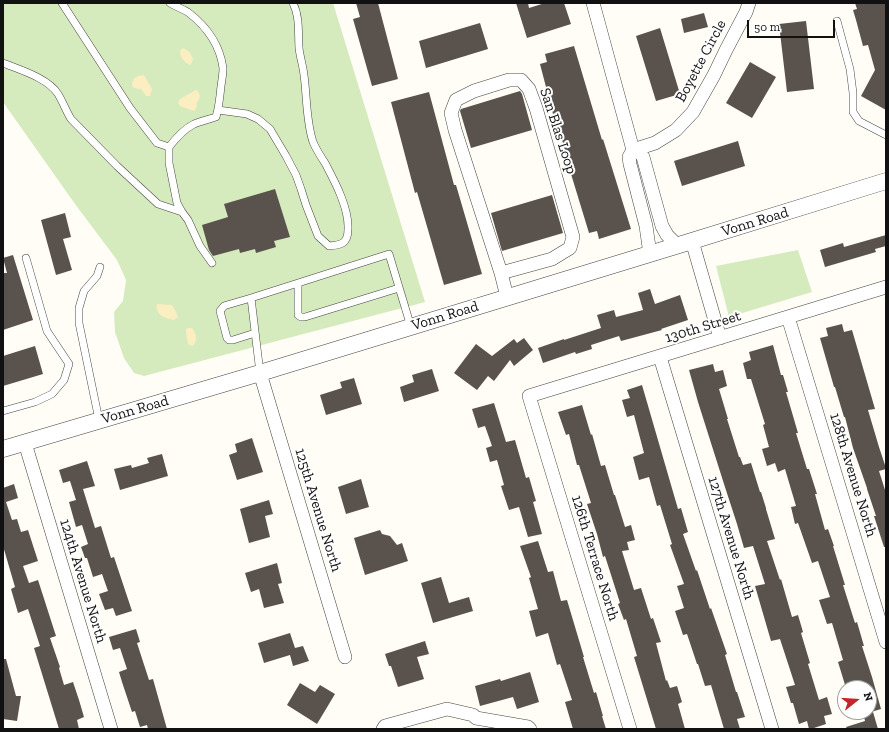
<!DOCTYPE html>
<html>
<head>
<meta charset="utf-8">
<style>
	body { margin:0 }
	#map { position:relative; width:889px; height:732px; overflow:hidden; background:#fffdf5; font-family:"Zilla Slab",serif }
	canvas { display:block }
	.frame { position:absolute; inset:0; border:4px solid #111; pointer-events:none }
	.north { position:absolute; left:837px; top:680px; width:40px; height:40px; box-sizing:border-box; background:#fff; border:1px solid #a0a0a0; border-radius:50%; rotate:73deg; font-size:11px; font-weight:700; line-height:16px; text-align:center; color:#111 }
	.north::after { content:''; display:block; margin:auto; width:14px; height:18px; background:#c4262e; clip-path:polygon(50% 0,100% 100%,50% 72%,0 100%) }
	.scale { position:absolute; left:747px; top:20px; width:88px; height:18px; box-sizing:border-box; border:2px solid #111; border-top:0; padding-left:5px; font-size:12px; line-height:14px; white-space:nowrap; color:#111; -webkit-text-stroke:3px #fff; paint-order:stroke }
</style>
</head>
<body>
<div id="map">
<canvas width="889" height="732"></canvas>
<div class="frame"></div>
<div class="north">N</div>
<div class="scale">50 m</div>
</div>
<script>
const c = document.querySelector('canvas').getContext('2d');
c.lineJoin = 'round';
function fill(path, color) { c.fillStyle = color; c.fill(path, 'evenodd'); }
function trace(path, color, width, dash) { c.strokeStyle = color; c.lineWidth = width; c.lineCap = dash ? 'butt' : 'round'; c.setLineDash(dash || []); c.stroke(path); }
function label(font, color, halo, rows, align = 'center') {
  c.font = font + ' "Zilla Slab",serif'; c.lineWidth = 4; c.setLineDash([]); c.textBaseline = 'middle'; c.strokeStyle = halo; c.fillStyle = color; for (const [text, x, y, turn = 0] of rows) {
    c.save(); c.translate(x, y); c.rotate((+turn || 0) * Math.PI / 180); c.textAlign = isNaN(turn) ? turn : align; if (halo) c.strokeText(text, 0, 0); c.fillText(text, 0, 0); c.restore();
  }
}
fill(new Path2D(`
	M3,3H333L425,302L144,376L134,373L124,358L115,332L114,312L123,301L126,280L117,260L75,204L3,102Z
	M798,250L812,292L729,317L716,266Z`), '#d5ebbd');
fill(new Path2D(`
	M183,48C188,50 192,54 193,60L191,64L190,65C184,62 180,57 180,51Z
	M144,75L152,89L150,96H146L141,89L134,88L132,86C132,78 136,76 144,75Z
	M196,90H197C199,93 201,96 199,99C199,100 198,101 197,102C196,106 198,107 194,111L180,106L178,103L180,99Z
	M157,304L172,305L176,312L178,317L174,320C165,318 155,315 157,304Z
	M188,328H192C196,333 199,342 192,346L188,344L186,332V329Z`), '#fbeec1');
fill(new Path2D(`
	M356,3H378L398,79L372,86L353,19L360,17Z
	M516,3H528L529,8L545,3H564L571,24L527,38Z
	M855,3H886V110L861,96L875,70L868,45L863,46L856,20L853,10L857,9Z
	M704,13L708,27L684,33L681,19Z
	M806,21L814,89L787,92L779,24Z
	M480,23L488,49L426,68L419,41Z
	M660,28L680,94L656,101L636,36Z
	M574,46L602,140L603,139L631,229L599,239L597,231L589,233L564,151H565L555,113L553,114L540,64L547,62L545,54Z
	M750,62L776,77L752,118L726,103Z
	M520,91L522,94L532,130L471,148L460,111L461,109Z
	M429,92L454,185H456L482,274L444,285L417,192L415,193L391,102Z
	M738,141L745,166L682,186L674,161Z
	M275,189L290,237L274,241L276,247L256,253L255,249L240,253L239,249L213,256L209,250L202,225L228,217L224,204Z
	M552,195L563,233L502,251L491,213Z
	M65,213L71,237L63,239L72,270L56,275L41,220Z
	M886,235V246L875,249L876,252L825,267L820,250L843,243L844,247Z
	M13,255L33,320L3,330V273H7L3,258Z
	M650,289L655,304L680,295L688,320L661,329L662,330L621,341L619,336L591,345L592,349L576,354L575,352L543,363L538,348L564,339V340L601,328L597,315L614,310L616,317L643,310L638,293Z
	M842,324L844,332L852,330L875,409L868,410L879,447L886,468V469L879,471L886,493V547H884L874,516H876L867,489V488L853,448L845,417H844L835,387H834L820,338L828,336L826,328Z
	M524,338L533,350L514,366L510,360L494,381L488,376L477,390L454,373L476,344L492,356L514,339L517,343Z
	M773,345L781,375H783L788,392H786L798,433H796L807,469H809L817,494H815L825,530L828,529L834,546H833L845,585H843L855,623L857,622L864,646H862L872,677L881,709L871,712H873L878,729H847L846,727L865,721L863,712H869V688H846L838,662L843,660L832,623L827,624L819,600L830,597L818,561L812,563L798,523L795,524L791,507L796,506L785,469L778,472L775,463L767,466L762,449L769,447L763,425L765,424L751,379H747L743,363L751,360L749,352Z
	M35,346L43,374L3,386V356Z
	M713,364L715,372L723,370L727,386L719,389L728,419H727L739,457H740L743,465L751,463L760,492H761L766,508V509L775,539L767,541L780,580L781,579L792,617L798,615L803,632L801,633L810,663L808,664L819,700L827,697L832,714L824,716L826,724L811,729H809L807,721L799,724L793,703H791L786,687L795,685L780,639L771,641L755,586L765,584L753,546L744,548L737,524L724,484L698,402L689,370Z
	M432,369L439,391L404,402L400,387L414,382L412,375Z
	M354,378L362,404L326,415L320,395L342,388L340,382Z
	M642,385L678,509L681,508L688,532L683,534L696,571L697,570L710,609L711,608L727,654L725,655L736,692H737L745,717L737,719L740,729H724L711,685L705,686L698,664H697L687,634L683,635L675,611L684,608L677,586L684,584L670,545L672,544L660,505L657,506L649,477L639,480L633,457L644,453L634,415L627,417L622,400L630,398L627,390Z
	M494,403L506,442L515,440L526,478L529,477L536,501L533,502L542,534L528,537L519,507L509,510L501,486L504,485L497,460L490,462L486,448L492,446L485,426L478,428L472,409Z
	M582,405L591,435L592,434L601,466L605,465L614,495H615L625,527L631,525L635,540L627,542L629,550L622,551L634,590L641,588L651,619L653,618L661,642L656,643L666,681L667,680L670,688L677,686L682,702L678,704L685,729H656L634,657L637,656L626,619L624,620L618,604L620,603L605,556L603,557L597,534L587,504L591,503L579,465H577L569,434L566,435L558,412Z
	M252,438L263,472L237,480L229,455L237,452L235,444Z
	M162,454L168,476L120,490L114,469L131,465L132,468L149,463L147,458Z
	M87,461L95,486L83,489L95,528L101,526L111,558L114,557L132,611L116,616L113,608L105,610L99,594L108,591L102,574L93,577L87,558H85L81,547L88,544L82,525L76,527L69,502L76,500L70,481L63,483L59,470Z
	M361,479L369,507L346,514L338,487Z
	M14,484L18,498L6,502L12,520L17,519L21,532L28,530L38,561L23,566L29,583L38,580L56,636L50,638L60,667L59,668L64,685L73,682L79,700L84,717L77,720L79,729H59L34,648L40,646L28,609L18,613L11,589L15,587L3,546V488Z
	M269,500L273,514L265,516L270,537L249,543L240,509Z
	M380,530L382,534L390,536L397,545L402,543L408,561L365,575L354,538Z
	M538,541L548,572L553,571L561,601L567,600L584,657H583L594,693L596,692L603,716H602L606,729H573L565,702L572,700L560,664L557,665L548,633L536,637L529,611L538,609L529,578L531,577L520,546Z
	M277,563L282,583L278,584L284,603L264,608L259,589L251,592L245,573Z
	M441,577L449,603L469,597L473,611L433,623L421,583Z
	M136,629L140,642L137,643L149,680L153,679L167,729H148L147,725L140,727L135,711L132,712L122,682L119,672L127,669L120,648L113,650L109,637Z
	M290,633L295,648L303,646L309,661L293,666L290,655L264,663L258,643Z
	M425,641L429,654L417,657L424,679L398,687L391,666H389L385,654Z
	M3,659H6L16,696H21L17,721L3,719Z
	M530,672L539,702L517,709L513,697L480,706L475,686L500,679L501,681Z
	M300,683L315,692L320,685L335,694L317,724L287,705Z`), '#5a524d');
const service = new Path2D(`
	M62,3L130,108L157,143L169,147
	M170,3C176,7 184,9 189,13C207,27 220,46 223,68C223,74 222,80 221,86C220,97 219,107 216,117C209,119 201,121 194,124C184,129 176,138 169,147V163L177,203L182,212L188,220L200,246L212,263
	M837,21L850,69L853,93V112L859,121L886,135
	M3,63C20,70 48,78 58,94C63,102 66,111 71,119L117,166L158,204L182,212
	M218,110L247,114L258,119L270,129L286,156L296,175L301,189L306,205L318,236L329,246C341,245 348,244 348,229C349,208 335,182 325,163C321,157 316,149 313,142C306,121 307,97 304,75C303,66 300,57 299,48C298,33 300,17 293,3
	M298,283V315L301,317H305L399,288
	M251,298L227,305L224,306L220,311L227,338L229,340H233L255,333
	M260,373L251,298L389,254L411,327
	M3,411L35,402L52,394L64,380L69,364L47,331L26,258
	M99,420L79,323V308L84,291L97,276L100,267`);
const minor = new Path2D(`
	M593,3L633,150L655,143L676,130L693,112L714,75L726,50L746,12L749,3
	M692,241L720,338
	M650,254L646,226L630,164L629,157L633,150L639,152L643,157L662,226L667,235L678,246
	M501,273L552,259L570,248L573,237L536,108L529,89L521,80H509L474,91L456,100L451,113L455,130L501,273L507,297
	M788,317L886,642
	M660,357L772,729
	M260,373L345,657
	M25,443L111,729
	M383,729L385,726L447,709L473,715L476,718L528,727L530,729
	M630,729L529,396L886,287`);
const tertiary = new Path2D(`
	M3,449L260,373L692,241L886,181`);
trace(service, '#444', 8);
trace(minor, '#444', 14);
trace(tertiary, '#444', 17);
trace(service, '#fff', 7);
trace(minor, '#fff', 13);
trace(tertiary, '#fff', 16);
label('15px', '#111', '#fff', [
	["Boyette Circle",701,61,-62],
	["San Blas Loop",558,131,72],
	["Vonn Road",755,222,-17],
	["Vonn Road",445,316,-17],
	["130th Street",703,327,-17],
	["Vonn Road",135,410,-16],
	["128th Avenue North",853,475,73],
	["125th Avenue North",318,510,73],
	["127th Avenue North",731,538,73],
	["126th Terrace North",595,558,73],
	["124th Avenue North",83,581,73]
]);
</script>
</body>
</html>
